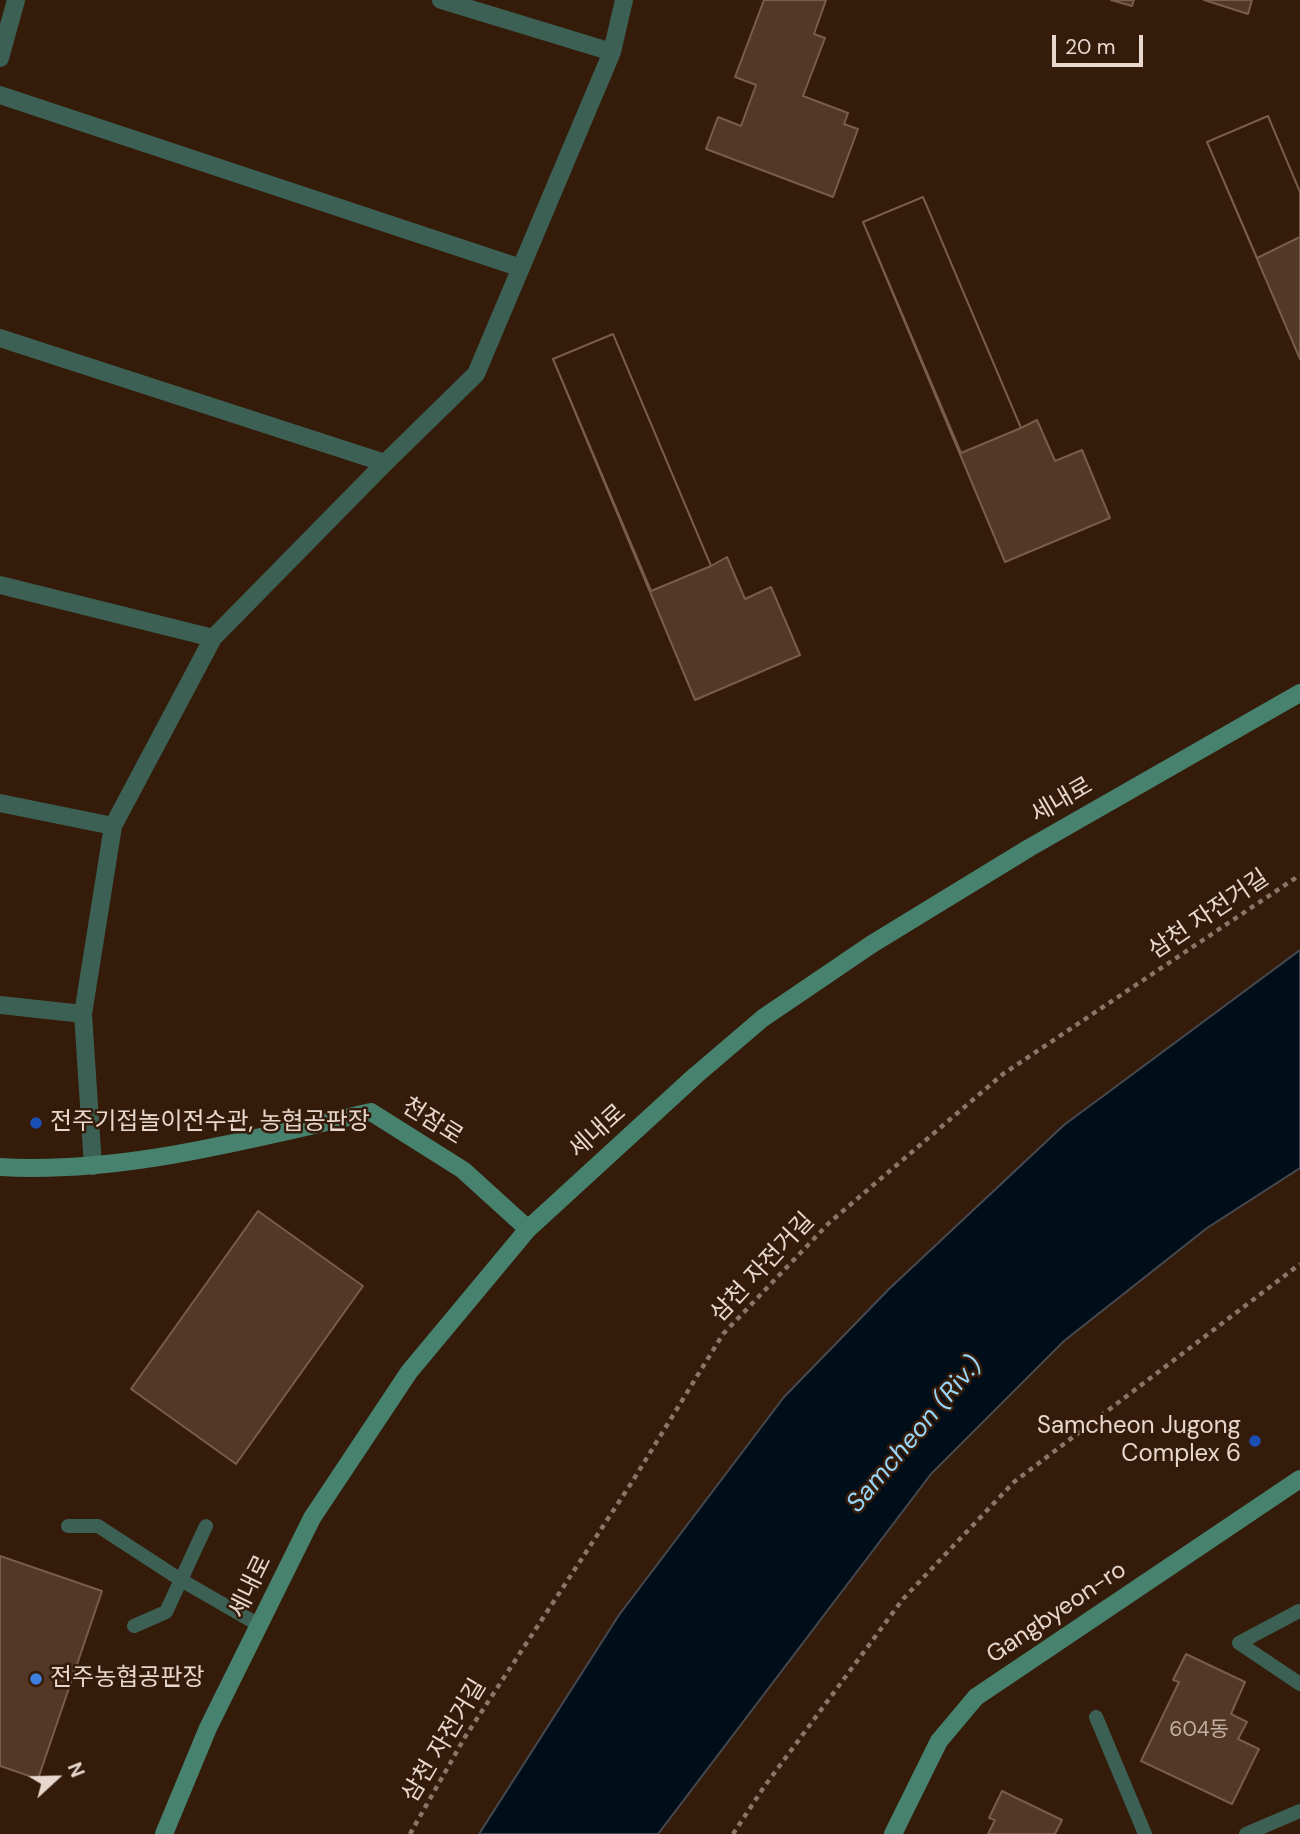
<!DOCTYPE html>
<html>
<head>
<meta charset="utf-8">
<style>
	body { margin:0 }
	#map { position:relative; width:1300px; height:1834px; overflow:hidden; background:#341b0a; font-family:"DM Sans",sans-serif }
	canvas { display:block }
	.north { position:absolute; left:21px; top:1743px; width:70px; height:70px; -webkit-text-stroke:5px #341b0a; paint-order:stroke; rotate:68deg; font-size:19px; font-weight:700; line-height:28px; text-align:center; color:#e8d7cd }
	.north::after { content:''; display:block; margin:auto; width:24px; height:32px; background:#e8d7cd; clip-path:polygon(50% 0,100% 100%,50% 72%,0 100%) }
	.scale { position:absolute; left:1052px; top:35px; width:91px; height:32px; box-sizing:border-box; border:4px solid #e8d7cd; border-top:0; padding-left:9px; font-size:21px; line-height:24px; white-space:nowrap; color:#e8d7cd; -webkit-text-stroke:5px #341b0a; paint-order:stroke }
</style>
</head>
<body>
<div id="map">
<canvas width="1300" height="1834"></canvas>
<div class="north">N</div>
<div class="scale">20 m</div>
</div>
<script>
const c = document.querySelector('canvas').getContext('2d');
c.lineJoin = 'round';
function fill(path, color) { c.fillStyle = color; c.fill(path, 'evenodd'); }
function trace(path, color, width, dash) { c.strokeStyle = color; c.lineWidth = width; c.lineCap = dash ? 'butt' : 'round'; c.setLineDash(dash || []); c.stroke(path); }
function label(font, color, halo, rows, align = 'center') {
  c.font = font + ' "DM Sans","Noto Sans KR",sans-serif'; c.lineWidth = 5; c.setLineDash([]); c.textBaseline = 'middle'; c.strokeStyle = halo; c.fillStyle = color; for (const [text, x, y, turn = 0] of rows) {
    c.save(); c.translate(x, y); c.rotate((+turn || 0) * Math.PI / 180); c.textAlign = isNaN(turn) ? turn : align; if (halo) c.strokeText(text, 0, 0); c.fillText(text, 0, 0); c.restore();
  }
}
const water = new Path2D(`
	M1300,950V1168L1207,1228L1064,1341L931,1474L658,1834H479L619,1615L784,1397L889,1289L1064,1125Z`);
fill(water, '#000e1a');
trace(water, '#464a50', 2);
const building = new Path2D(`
	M764,0H826L814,34L825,38L803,96L848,113L844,124L858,129L833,197L706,149L718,117L741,126L756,85L735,77Z
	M1111,0H1134L1132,6Z
	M1204,0H1252L1248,14Z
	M1268,116L1300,192V359L1207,142Z
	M1268,116L1300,192V237L1257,258L1207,142Z
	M923,197L1021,428L1037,420L1055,461L1082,450L1110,518L1005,562L863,222Z
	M923,197L1021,428L961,453L863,222Z
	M613,334L711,566L727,557L745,599L771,587L800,655L695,700L553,359Z
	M613,334L711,566L651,591L553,359Z
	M258,1211L363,1286L236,1464L131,1389Z
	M0,1556L102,1591L38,1779L0,1766Z
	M1186,1654L1245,1682L1231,1714L1247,1722L1238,1739L1259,1749L1232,1804L1141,1761L1179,1682L1173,1680Z
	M1002,1791L1062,1820L1055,1834H988L995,1820L989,1818Z`);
fill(building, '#533826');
trace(building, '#795c49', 2);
trace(new Path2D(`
	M410,1834L465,1737L632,1482L723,1334L829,1223L1003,1074L1300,875
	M733,1834L764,1787L903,1599L1014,1482L1300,1264`), '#8a7568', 4.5, [5, 5]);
trace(new Path2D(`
	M68,1526H98L181,1580L259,1625
	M1299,1611L1239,1643L1300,1684
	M134,1626L166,1612L206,1526
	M1096,1717L1145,1834
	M1246,1834L1300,1811`), '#3c6053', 14);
trace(new Path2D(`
	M441,0L612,52
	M0,58L16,0
	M0,95L521,268
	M0,338L385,463
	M0,585L213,638
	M0,803L113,826
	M0,1005L83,1014
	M93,1166L83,1014L113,826L213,638L385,463L476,374L612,52L624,0`), '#3c6053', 18);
trace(new Path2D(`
	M0,1167C125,1174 249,1139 371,1112L463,1170L528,1229
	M164,1834L208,1728L312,1518L409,1372L528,1229L695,1076L763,1018L872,944L1029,848L1300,693
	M893,1834L939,1741L976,1697L1300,1479`), '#47826e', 18);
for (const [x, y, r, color] of [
	[36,1123,7,"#1a4fb4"],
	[1255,1441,7,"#1a4fb4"],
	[36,1679,7,"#3f7fe0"]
]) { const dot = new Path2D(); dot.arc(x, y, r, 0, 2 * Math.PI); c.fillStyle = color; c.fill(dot); trace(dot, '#341b0a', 2.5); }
label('21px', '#c3afa3', null, [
	["604동",1199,1730]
]);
label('24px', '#e8d7cd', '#341b0a', [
	["세내로",1062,801,-30],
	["삼천 자전거길",1209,915,-34],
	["천잠로",432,1122,32],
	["세내로",598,1132,-42],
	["삼천 자전거길",763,1268,-47],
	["세내로",251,1587,-64],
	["Gangbyeon-ro",1057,1613,-34],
	["삼천 자전거길",445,1741,-59]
]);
label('24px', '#e8d7cd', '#341b0a', [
	["전주기접놀이전수관, 농협공판장",50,1123],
	["Samcheon Jugong",1241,1427,"right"],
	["Complex 6",1241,1455,"right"],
	["전주농협공판장",50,1679]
], 'left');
label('italic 26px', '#98d6f9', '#341b0a', [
	["Samcheon (Riv.)",915,1435,-50]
]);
</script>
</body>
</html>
